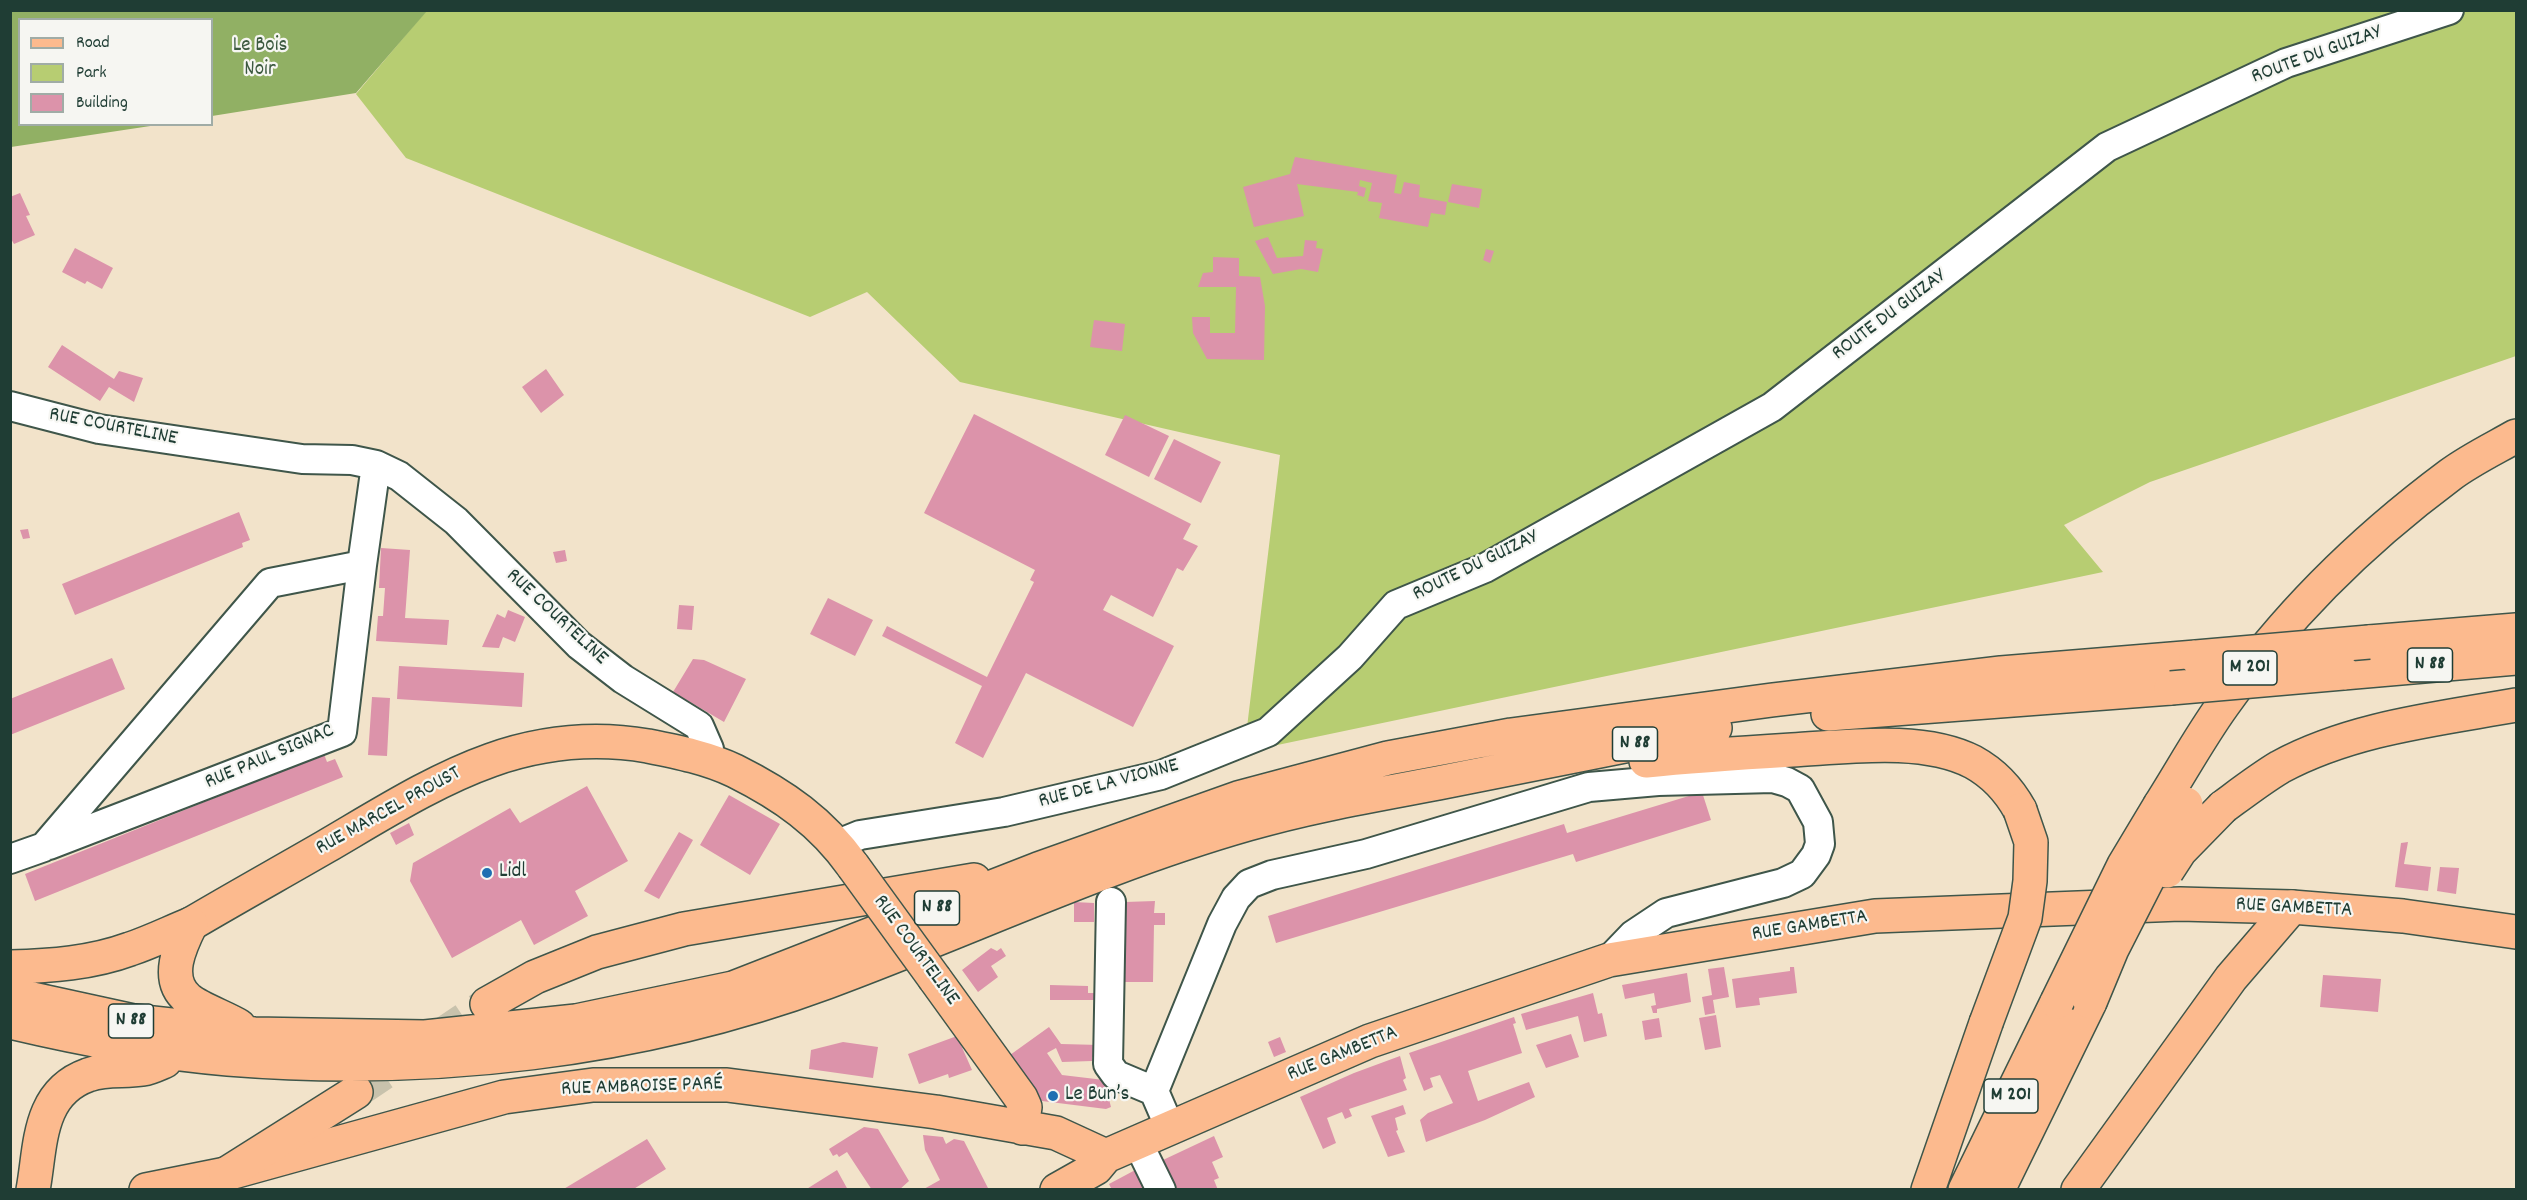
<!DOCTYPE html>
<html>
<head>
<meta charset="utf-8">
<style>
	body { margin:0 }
	#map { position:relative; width:2527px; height:1200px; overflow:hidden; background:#f2e3ca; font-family:Dekko,sans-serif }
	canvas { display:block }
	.frame { position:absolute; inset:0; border:12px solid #1f3d34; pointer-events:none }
	.legend { position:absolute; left:18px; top:18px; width:195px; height:108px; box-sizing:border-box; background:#f6f6f2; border:2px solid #a0aca6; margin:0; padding:8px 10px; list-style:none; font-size:18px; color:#1f3d34 }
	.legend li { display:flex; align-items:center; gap:12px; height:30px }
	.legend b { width:30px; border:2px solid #a0aca6 }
</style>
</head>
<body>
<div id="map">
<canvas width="2527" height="1200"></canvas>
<div class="frame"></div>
<ul class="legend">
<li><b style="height:8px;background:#fcba8e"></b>Road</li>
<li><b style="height:16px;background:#b7cd72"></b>Park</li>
<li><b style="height:16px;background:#dc93aa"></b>Building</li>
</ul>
</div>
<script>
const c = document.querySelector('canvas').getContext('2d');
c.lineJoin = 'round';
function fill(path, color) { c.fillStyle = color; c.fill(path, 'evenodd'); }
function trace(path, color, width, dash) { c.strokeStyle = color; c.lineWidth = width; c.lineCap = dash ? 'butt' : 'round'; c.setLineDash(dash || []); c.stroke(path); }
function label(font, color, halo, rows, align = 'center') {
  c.font = font + ' Dekko,sans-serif'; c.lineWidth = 4.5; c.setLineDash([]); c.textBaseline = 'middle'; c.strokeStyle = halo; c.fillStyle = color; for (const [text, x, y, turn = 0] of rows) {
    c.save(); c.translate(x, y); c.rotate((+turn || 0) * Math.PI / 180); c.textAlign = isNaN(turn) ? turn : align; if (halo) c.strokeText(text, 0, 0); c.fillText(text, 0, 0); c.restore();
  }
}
fill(new Path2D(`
	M427,10L2516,11V356L2150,482L2064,525L2103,572L1244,752L1280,455L960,382L867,292L810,317L406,158L356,94Z`), '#b7cd72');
fill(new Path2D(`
	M11,10H427V11L356,93L212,116V20H20V124L157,125L11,147Z`), '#91b064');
fill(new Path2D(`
	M1295,157L1397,175L1394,193L1401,194L1404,182L1420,185L1419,197L1447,202L1445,215L1431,213L1428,227L1379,218L1382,203L1368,201L1372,183L1360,180L1359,186L1366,188L1364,197L1357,195L1358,192L1297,184L1304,216L1254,227L1243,187L1290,174Z
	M1452,184L1482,189L1479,208L1448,202Z
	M20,193L30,215L26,216L35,235L14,244L10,237V197Z
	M1268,237L1277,258L1303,256L1305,240L1317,241L1316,248L1323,249L1318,272L1301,269L1273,274L1255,241Z
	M75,248L113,268L102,289L87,281L85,284L62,272Z
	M1486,249L1494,251L1490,263L1483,260Z
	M1213,257L1239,258V276L1260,277L1265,306L1264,360L1207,359L1193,333L1192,317H1210V333H1235L1236,287H1198L1203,273L1213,272Z
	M1094,320L1125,324L1122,351L1090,347Z
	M62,345L114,379L119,371L143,378L134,402L109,387L100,401L48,367Z
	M546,369L564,395L541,413L522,387Z
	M974,414L1191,524L1183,539L1198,546L1183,571L1177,568L1153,617L1111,595L1103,610L1174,646L1133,727L1026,673L983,758L955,743L982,686L882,636L887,626L987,677L1034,582L1030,580L1035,570L924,513Z
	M1125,415L1169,436L1149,477L1105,455Z
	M1174,439L1221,462L1201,503L1154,479Z
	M239,512L250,540L242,543L243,547L75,615L62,584Z
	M28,529L30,538L23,539L20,530Z
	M381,548L410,550L405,618L449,620L447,645L376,641L378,616H383L385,588H379Z
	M565,550L567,561L556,563L553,552Z
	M828,598L873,620L855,656L810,634Z
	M679,605L694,606L692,630L677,629Z
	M508,610L525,617L515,642L503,637L499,648L482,647L497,614L505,618Z
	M112,658L125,689L10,735V699Z
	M693,659L704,660L746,679L724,722L673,692Z
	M399,666L524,673L522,707L397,699Z
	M372,697L390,698L387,756L368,755Z
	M324,754L327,762L335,759L343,777L35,901L25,874Z
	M587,786L628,861L575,891L588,916L534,945L521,920L452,958L410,881L413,863L510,808L520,823Z
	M1702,792L1711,820L1576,862L1573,854L1276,943L1268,916L1564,824L1567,833Z
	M729,795L780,824L750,875L700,845Z
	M409,823L414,835L396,845L390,833Z
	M679,832L693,840L659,899L644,891Z
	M2408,842L2404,864L2431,867L2428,891L2395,887L2401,843Z
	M2440,867L2459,868L2456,894L2437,891Z
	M1155,901L1154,913H1165V925H1154L1153,982H1122L1125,902Z
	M1074,902L1094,903V922H1074Z
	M991,948L997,951L1001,948L1006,956L991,966L998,977L978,992L962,970Z
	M1724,967L1729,997L1713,1000L1715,1013L1705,1015L1702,997L1712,995L1708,969Z
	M1790,967H1794L1797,993L1759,998L1760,1005L1736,1008L1732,979L1790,971Z
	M1687,973L1691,1002L1657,1009V1013H1653L1651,1006L1656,1005L1654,993L1625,999L1622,985Z
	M2323,975L2381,979L2378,1012L2320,1007Z
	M1050,985L1088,986V993H1094V1000H1050Z
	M1593,993L1598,1014L1602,1013L1607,1036L1584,1042L1578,1016L1526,1030L1521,1014Z
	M1716,1015L1721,1047L1705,1050L1699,1018Z
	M1514,1017L1516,1023L1513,1024L1522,1053L1468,1071L1478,1101L1529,1082L1535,1097L1485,1120L1426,1142L1420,1120L1428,1113L1453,1103L1440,1075L1430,1078L1433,1087L1424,1091L1409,1053Z
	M1659,1018L1662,1037L1645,1040L1642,1021Z
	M1049,1027L1061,1044L1100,1045L1099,1057H1092V1061L1062,1062L1056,1048L1047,1053L1062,1075L1104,1080L1111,1107L1106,1109L1042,1101L1010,1055Z
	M1571,1034L1579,1057L1546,1068L1536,1045Z
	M957,1036L972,1070L949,1078L948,1074L919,1084L908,1054Z
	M1280,1037L1286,1052L1274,1057L1268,1042Z
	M843,1042L878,1047L873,1078L809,1069L811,1050Z
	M1400,1056L1406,1078L1403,1080L1407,1090L1349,1109L1352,1116L1345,1119L1342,1112L1327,1118L1336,1143L1323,1149L1300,1097L1354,1073Z
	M1403,1105L1406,1114L1395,1118L1398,1130L1396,1131L1405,1152L1388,1157L1371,1116Z
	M864,1127L878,1129L909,1181L899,1190H872L847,1152L839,1157L837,1154L833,1156L829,1149Z
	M923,1135L943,1137L946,1144L954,1139L964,1141L989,1190H922L940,1180L925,1150Z
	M1214,1136L1223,1157L1212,1162L1219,1178L1214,1180L1218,1190H1177L1163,1160Z
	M647,1139L666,1169L632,1190H562Z
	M1139,1168L1150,1190H1112L1109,1184Z
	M837,1170L848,1190H805Z`), '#dc93aa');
trace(new Path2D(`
	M356,1092L487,1004`), '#c8c2ac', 33, [33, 16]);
const minor = new Path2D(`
	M10,406L99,429L302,459L352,460L376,465L399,476L456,521L579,645L623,679L699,726L709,749L708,760
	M838,844L860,835L1004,812L1161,775L1268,732L1350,657L1396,605L1485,568L1772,407L2107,147L2286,63L2449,10
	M49,845L342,732L362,565
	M10,859L44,847L270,583L362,565L376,465
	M1111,902L1108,1064L1116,1075L1154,1091
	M1170,1128L1154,1091L1222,924L1236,898L1249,884L1272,875L1366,854L1589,787L1658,781L1773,778L1787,782L1800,789L1818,822L1820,844L1816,855L1802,874L1783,883L1666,913L1633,935L1609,960
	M1138,1143L1161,1190`);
const major = new Path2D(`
	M191,924C235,898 280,873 325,847C431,785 519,724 648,746C678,752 708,758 735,771C783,795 822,822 853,866
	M935,979L1021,1098L1025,1107L1022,1128
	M146,1190L226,1174L504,1097L593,1085H727L936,1112L1056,1133L1106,1156
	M1057,1190L1096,1168L1106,1156L1370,1041L1609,960L1875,916L2180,904L2292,907L2403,916L2516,932`);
const highway = new Path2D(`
	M2369,642L2516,630
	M2343,673L2516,658
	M1828,714L2171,688
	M1646,761C1695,756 1743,753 1792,750C1846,747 1923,736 1973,762C1993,773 2009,790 2020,810
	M2160,805C2181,772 2200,737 2223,705C2284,617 2364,539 2450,475C2470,460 2495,448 2516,436
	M2223,807C2242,793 2260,779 2280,767C2352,728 2438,719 2516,705
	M191,924C180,946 164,979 188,999C198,1008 226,1018 239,1026
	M10,967C51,966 92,963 130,949C151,942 171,932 191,924
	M10,994L134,1021L254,1034L425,1037L576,1021L733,988L1038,869L1238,798L1388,758L1511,735L1772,700L2001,673L2196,657
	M487,1004L535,977L597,952L684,929L974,880
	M10,1022C82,1039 154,1053 228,1059C428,1075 638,1052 827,982C968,930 1104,865 1248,824C1310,806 1375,795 1438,783C1530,765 1623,746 1715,728
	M226,1174L356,1092
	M33,1190C41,1147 37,1093 88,1075C106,1068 125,1072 143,1069C150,1068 158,1064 165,1061
	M1928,1190L1986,1023
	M1965,1190L2057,1002
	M1998,1190L2090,1002
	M2078,1190L2231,978L2292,907`);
trace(minor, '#3f564a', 32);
trace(major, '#3f564a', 36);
trace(highway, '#3f564a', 36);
trace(minor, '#fff', 28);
trace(major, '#fcba8e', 33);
trace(highway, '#fcba8e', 33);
const majorBridge = new Path2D(`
	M853,866L935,979`);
const highwayBridge = new Path2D(`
	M2196,657L2369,642
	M2171,688L2343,673
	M2167,871L2180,851L2223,807
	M2057,1002L2124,865L2160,805
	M2090,1002L2112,949L2186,804
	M1986,1023L2025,918L2030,881L2031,842L2020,810`);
trace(majorBridge, '#3f564a', 36, []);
trace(highwayBridge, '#3f564a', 36, []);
trace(majorBridge, '#fcba8e', 33);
trace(highwayBridge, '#fcba8e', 33);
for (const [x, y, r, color] of [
	[487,873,6,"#1f6fb2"],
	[1053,1096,6,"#1f6fb2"]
]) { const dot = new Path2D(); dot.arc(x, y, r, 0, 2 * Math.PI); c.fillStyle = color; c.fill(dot); trace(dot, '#f6f6f2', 2); }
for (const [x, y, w] of [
	[2430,665,45],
	[2250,668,54],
	[1635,744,45],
	[937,908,45],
	[131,1021,45],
	[2011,1096,54]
]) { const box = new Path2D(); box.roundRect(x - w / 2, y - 17, w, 34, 4.5); c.fillStyle = '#f6f6f2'; c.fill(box); trace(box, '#1f3d34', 1.5); }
label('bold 20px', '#1f3d34', null, [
	["N 88",2430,665],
	["M 201",2250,668],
	["N 88",1635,744],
	["N 88",937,908],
	["N 88",131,1021],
	["M 201",2011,1096]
]);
label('21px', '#3d5a40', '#f6f6f2', [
	["Le Bois",260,47],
	["Noir",260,71]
]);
label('21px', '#1f3d34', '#f6f6f2', [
	["ROUTE DU GUIZAY",2317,56,-20],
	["ROUTE DU GUIZAY",1890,316,-37],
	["RUE COURTELINE",113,428,11],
	["ROUTE DU GUIZAY",1476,567,-26],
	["RUE COURTELINE",556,618,43],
	["RUE PAUL SIGNAC",270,758,-23],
	["RUE DE LA VIONNE",1109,785,-15],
	["RUE MARCEL PROUST",389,812,-29],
	["RUE GAMBETTA",2294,909,3],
	["RUE GAMBETTA",1810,927,-9],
	["RUE COURTELINE",915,951,54],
	["RUE GAMBETTA",1343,1055,-22],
	["RUE AMBROISE PARÉ",642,1088,-2]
]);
label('21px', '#1f3d34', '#f6f6f2', [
	["Lidl",499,873],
	["Le Bun’s",1065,1096]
], 'left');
</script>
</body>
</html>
